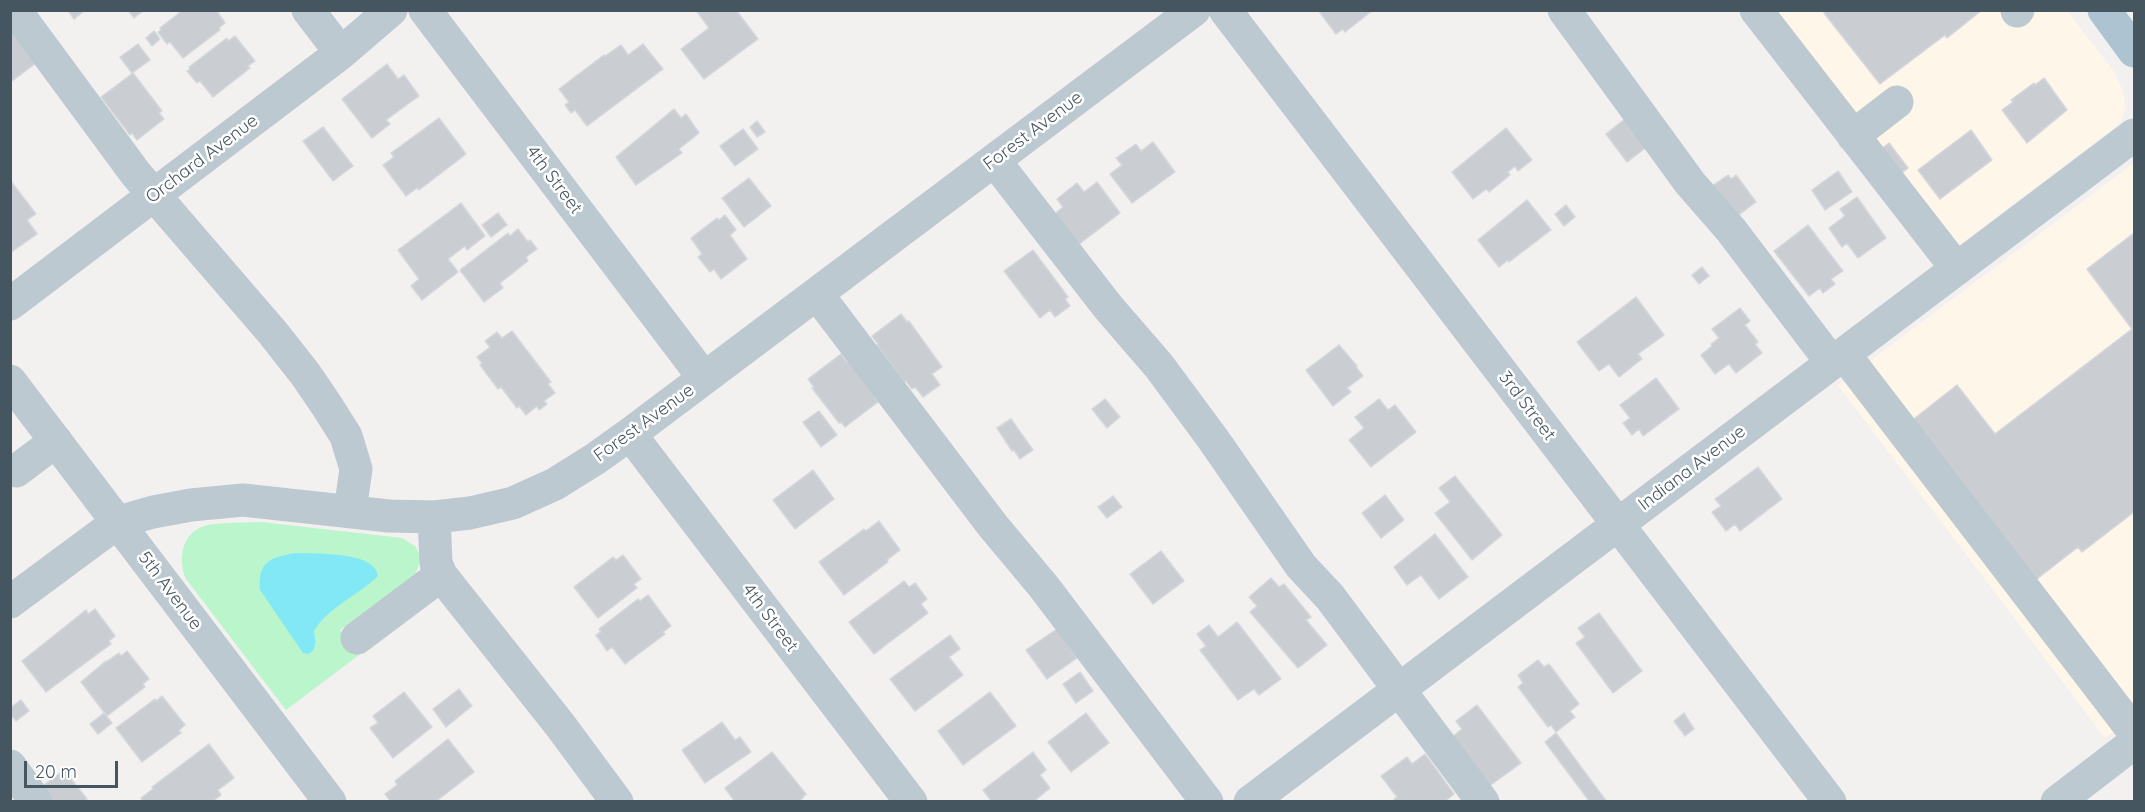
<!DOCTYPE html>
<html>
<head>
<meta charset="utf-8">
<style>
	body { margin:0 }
	#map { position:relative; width:2145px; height:812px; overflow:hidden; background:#f3f0f0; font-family:Quicksand,sans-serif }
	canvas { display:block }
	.frame { position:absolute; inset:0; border:12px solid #465660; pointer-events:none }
	.scale { position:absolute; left:24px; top:761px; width:94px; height:27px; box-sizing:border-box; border:3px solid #465660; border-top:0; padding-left:8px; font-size:18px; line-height:21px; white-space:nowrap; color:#465660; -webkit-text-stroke:4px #fff; paint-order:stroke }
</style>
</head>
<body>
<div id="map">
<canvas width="2145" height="812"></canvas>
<div class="frame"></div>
<div class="scale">20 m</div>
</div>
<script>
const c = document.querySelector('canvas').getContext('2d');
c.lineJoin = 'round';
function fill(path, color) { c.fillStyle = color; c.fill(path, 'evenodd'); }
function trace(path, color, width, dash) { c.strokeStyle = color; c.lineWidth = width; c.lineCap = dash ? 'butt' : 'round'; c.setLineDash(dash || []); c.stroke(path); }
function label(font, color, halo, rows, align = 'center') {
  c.font = font + ' Quicksand,sans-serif'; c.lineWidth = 5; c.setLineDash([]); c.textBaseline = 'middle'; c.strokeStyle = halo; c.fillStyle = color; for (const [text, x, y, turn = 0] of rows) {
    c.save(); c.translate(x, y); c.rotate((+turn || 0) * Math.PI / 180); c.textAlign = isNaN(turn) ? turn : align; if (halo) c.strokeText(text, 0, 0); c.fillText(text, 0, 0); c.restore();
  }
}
fill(new Path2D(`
	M1767,11H2067L2113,70L2122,89L2125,100V111L2121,121L2114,128L1957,247Z
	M2134,163V716L2105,738L1838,385Z`), '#fef6e9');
fill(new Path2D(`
	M261,522L402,538L415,546C422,556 421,565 414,575L340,630L359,655L286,710L186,579C177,559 182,530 208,525C225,522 244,523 261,522Z`), '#baf5cc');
fill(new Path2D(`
	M296,553C316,554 375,551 378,576C358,596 329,606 314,631C315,641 318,649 308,654L303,653L260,590C257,561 272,557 296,553Z`), '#83e8f6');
const building = new Path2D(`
	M68,10H85L74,19Z
	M128,10H144L134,18Z
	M183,10H216L225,23L219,28L220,30L183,58L170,42L167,44L158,32L161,30L160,28Z
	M696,10H736L758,39L704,79L681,49L709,28Z
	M1318,10H1373L1345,32L1343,29L1336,34Z
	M1827,10H1982L1947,38L1945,35L1880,84L1824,13Z
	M154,31L160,39L152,46L146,38Z
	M14,32L36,63L12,81L10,78V35Z
	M235,36L255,61L248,66L250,68L213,97L200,81L197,83L187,71L190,69L189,67L227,38L228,41Z
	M138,44L150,60L132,73L120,57Z
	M643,44L663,69L587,126L575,110L571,113L565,105L569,102L559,89L604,55L605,56L621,45L628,55Z
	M387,64L398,79L404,75L419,96L386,120L390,124L372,138L342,99Z
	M133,73L162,111L159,113L164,119L137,140L132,133L130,135L101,97Z
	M2044,78L2067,110L2027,143L2002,110L2013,102L2011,100L2034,83L2035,85Z
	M674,109L681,118L686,114L699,133L679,149L682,153L636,185L616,157Z
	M439,118L466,154L419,190L417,188L406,196L383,165L394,157L391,153Z
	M1626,118L1648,146L1627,162L1606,134Z
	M757,121L765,132L757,137L750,127Z
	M323,127L353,166L333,181L303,141Z
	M1506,128L1532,160L1518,171L1515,166L1508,172L1510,175L1489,192L1486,189L1473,199L1452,172Z
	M743,129L758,149L735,166L720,146Z
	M1971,130L1992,160L1940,199L1918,170Z
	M1153,142L1175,172L1132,203L1110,174L1122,165L1116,158L1136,144L1141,151Z
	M1889,143L1908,168L1899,175L1880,150Z
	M1838,171L1852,192L1825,210L1812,190Z
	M1728,175L1731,179L1736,175L1756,202L1736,217L1712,186Z
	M749,178L771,206L744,227L722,198Z
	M10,180L36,214L27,220L37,234L10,253Z
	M1097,182L1120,213L1074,248L1051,217L1063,207L1057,199L1077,183L1084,192Z
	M1857,197L1886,238L1858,258L1847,243L1842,247L1829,228L1845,216L1840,209Z
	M1527,200L1551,230L1509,262L1508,260L1499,267L1478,240Z
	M461,203L485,236L467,250L465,246L448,259L458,272L422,300L411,286L419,279L398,250Z
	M1566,205L1575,217L1564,226L1555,214Z
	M498,213L507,225L491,237L482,225Z
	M725,215L736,230L730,235L747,259L721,279L714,269L710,272L698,257L702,254L691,238L717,218L719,220Z
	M1808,225L1843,271L1831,279L1835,284L1823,293L1820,288L1809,296L1774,251Z
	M518,229L528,242L530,240L537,249L526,257L528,261L500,283L503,288L484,302L460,270L508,233L510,236Z
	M2134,233V512L2082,552L2078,547L2033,582L1910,422L1957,385L1995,434L2132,329L2087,269Z
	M1033,250L1068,297L1065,299L1070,306L1055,317L1050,310L1040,318L1004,271Z
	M1702,267L1709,276L1699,284L1692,275Z
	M1636,297L1664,335L1638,354L1642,359L1619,377L1609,364L1599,371L1577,342Z
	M1740,308L1750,321L1745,325L1758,342L1755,344L1762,353L1736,373L1729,364L1715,374L1701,355L1712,346L1711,344L1719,338L1712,329Z
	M901,314L907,322L909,321L942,367L932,374L940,385L923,397L915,387L912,389L906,381L904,382L877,345L878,344L872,336Z
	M512,331L551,382L548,384L555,393L544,401L547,404L539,410L537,406L526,415L519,406L517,408L501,387L498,389L480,365L482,363L477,357L490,347L485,341L497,332L502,338Z
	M1339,345L1357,366L1356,367L1363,376L1347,388L1351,392L1333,406L1306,370Z
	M841,354L847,362L849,360L876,396L874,397L878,402L845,427L841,422L839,423L812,388L814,387L808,379Z
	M1656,378L1679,409L1643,436L1639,429L1632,435L1623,423L1630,418L1620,405Z
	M1105,399L1120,417L1107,428L1092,409Z
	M1379,399L1388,410L1395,405L1416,432L1371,467L1349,440L1364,428L1355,417Z
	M819,411L837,435L821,447L803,422Z
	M1011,419L1033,450L1020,459L1014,450L1012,451L997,428Z
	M1758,467L1782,499L1740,531L1735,524L1726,531L1712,512L1721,506L1715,499Z
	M813,470L834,499L795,529L773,500Z
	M1455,476L1502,535L1472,560L1435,513L1450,502L1439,488Z
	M1385,495L1404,520L1381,538L1362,513Z
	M1113,496L1122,507L1107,518L1098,507Z
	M879,521L900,550L887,560L888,562L844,595L819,562L864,529L866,531Z
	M1435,534L1468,577L1439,599L1421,575L1407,585L1394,567Z
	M1161,551L1184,581L1153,604L1130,574Z
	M623,555L641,579L634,584L637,588L598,618L574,587L613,557L616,560Z
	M1271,578L1279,587L1284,584L1311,617L1306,620L1327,645L1298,668L1250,612L1257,606L1249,597Z
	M904,581L909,587L915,583L927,599L921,604L928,613L874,654L849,622Z
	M648,595L671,626L663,632L665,634L625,664L612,647L607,651L596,635L601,632L599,629L638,599L640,601Z
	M95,609L115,636L109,641L111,644L46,692L22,661L86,610L88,614Z
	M1599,613L1642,671L1613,693L1576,643L1585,637L1578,628Z
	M1237,622L1281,679L1259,695L1254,689L1238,700L1200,650L1206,646L1197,634L1209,625L1218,637Z
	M1057,629L1077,658L1047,679L1026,650Z
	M950,635L960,649L949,657L963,675L915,711L890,679Z
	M127,651L149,679L143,684L145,687L107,716L81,682L106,661V662L119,653L121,656Z
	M1538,660L1544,667L1549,664L1579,704L1570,711L1575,717L1556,732L1551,725L1548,727L1518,687L1523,683L1518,675Z
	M1080,672L1093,691L1076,703L1063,684Z
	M459,689L472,706L446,727L433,709Z
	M404,692L432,727L393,758L370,728L378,723L373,716Z
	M990,692L1016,726L963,765L938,731Z
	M162,696L185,725L179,730L181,733L142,762L116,728L155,699L156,701Z
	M21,700L29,711L16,721L10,714V708Z
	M1477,705L1521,763L1488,787L1451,738L1462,729L1456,721Z
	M104,713L112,723L98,734L90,724Z
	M1086,713L1109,743L1071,772L1048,742Z
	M1684,713L1694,729L1685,736L1674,721Z
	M722,722L735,740L740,737L751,752L705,783L682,750Z
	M1556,733L1607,802H1590L1545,742Z
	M448,739L474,772L435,802H391L385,794L397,785L395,781Z
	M209,744L234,778L218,790L221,795L212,802H143L141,798L153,789L152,787Z
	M772,752L806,794L799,802H735L725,788Z
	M1033,752L1046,770L1040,775L1050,788L1033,802H992L983,790Z
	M1425,754L1454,794L1444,802H1396L1394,799L1397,797L1381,776L1407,757L1412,764Z
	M64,770L87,799L84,802H50L40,788Z`);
fill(building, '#caced3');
trace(building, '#d4d7dc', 1.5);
trace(new Path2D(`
	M15,10L136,174L273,333L306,375L327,406L346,436L356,469L350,511
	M308,10L341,53
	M425,10L704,378
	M1225,10L1830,802
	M1564,10L1690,183L1731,230L1832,363
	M1756,10L1957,269
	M2017,11L2018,10
	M1853,136L1897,102
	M994,160L1108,307L1159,366L1213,439L1301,566L1330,597L1483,802
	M817,294L993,526L1044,587L1207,802
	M10,304L341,53L391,10
	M1844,354L2134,732
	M10,381L330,802
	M630,434L911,802
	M16,471L56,441
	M434,517L436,563L441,575L560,725L617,802
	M10,602L118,522L153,512L191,505L243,500L389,516L434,517L470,513L513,503L555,484L595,459L630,434L1194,10
	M357,638L441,575
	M10,766L36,802
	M1250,802L2134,135
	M2057,802L2134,743`), '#bcc9d1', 33);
trace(new Path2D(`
	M2104,10L2134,51`), '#adc3d2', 33);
label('18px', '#465660', '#fff', [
	["Forest Avenue",1033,131,-37],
	["Orchard Avenue",202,159,-37],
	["4th Street",554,180,53],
	["3rd Street",1527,406,53],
	["Forest Avenue",644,423,-36],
	["Indiana Avenue",1692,468,-37],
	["5th Avenue",170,591,53],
	["4th Street",770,618,53]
]);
</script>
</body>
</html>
